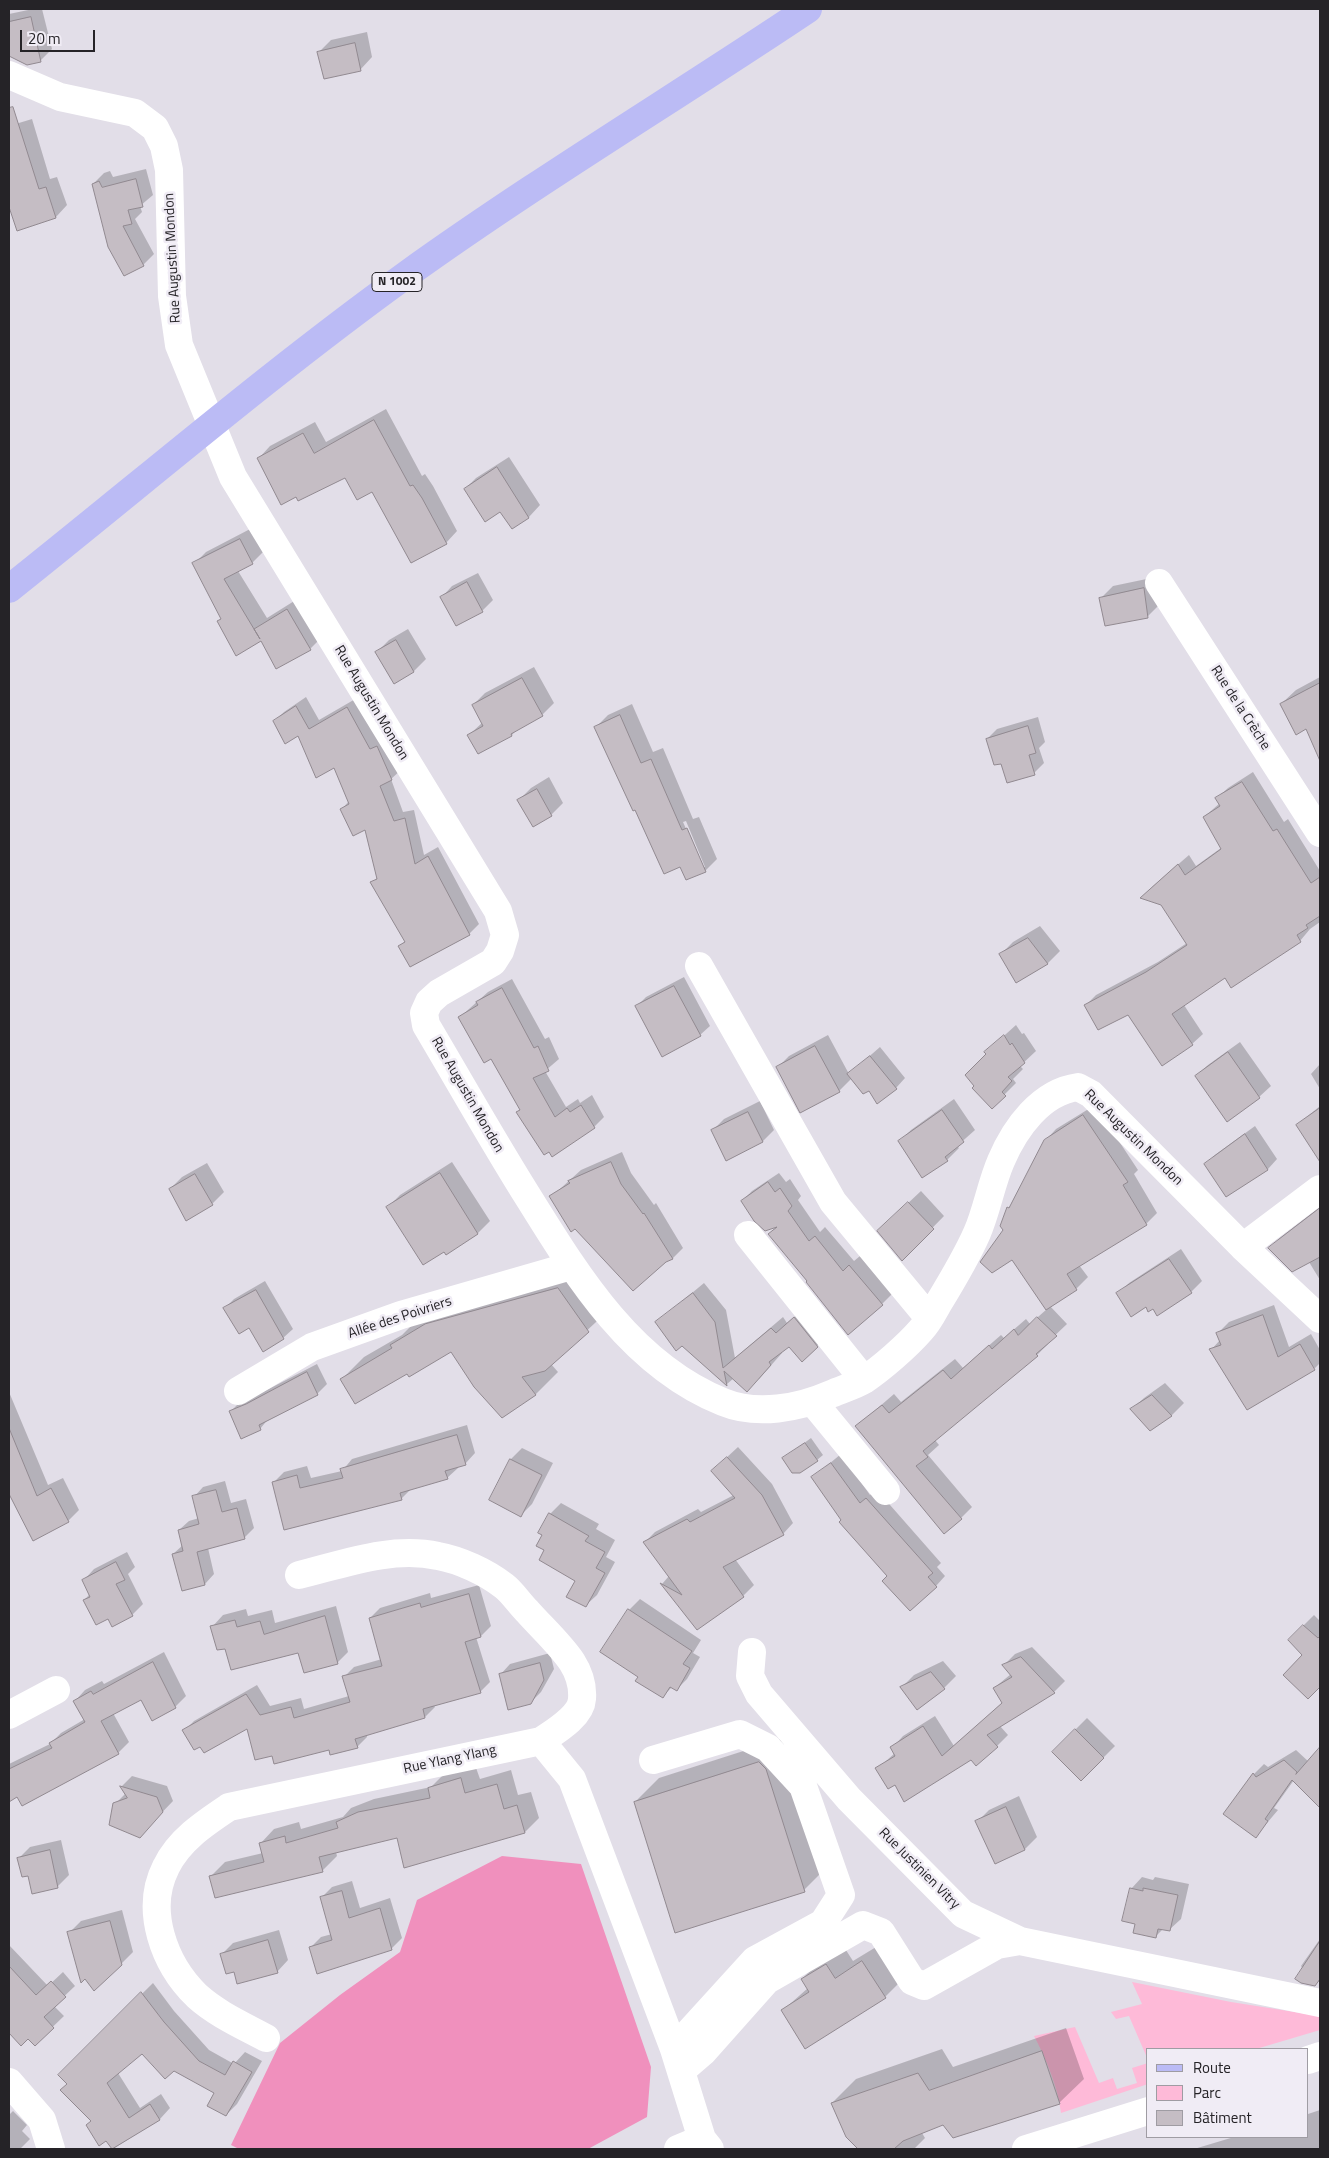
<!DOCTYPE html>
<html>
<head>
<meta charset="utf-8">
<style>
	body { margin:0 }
	#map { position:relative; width:1329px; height:2158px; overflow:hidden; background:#e2dee8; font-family:"Titillium Web",sans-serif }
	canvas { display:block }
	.frame { position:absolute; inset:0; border:10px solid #252327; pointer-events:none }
	.legend { position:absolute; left:1146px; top:2048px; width:162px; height:90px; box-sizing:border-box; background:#f0ecf5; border:1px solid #9f9ca3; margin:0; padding:6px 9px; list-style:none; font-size:15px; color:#252327 }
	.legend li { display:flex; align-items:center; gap:10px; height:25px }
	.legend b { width:25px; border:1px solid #9f9ca3 }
	.scale { position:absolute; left:20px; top:30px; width:75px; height:22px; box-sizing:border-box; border:2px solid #252327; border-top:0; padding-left:6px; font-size:15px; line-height:18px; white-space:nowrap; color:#252327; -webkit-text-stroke:4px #f0ecf5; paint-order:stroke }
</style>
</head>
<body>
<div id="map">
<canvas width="1329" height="2158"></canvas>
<div class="frame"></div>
<ul class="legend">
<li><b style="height:6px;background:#bbbbf5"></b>Route</li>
<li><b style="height:14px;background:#febad8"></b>Parc</li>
<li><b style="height:14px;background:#c5bdc4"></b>Bâtiment</li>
</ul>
<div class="scale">20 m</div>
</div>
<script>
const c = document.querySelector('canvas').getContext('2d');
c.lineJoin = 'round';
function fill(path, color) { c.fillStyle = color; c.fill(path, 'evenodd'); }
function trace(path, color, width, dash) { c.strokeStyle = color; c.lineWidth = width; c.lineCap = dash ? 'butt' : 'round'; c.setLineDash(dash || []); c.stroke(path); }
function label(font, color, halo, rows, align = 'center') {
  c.font = font + ' "Titillium Web",sans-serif'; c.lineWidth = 5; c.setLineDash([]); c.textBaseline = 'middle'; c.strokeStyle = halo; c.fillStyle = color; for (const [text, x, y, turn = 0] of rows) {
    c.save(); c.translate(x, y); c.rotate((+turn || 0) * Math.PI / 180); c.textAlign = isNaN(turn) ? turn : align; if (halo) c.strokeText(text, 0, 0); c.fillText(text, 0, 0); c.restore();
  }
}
fill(new Path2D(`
	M1132,1982L1231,2002L1320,2016V2030L1256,2049H1148V2060L1129,2016L1116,2019L1111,2012L1142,2004Z
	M1075,2027L1099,2083L1113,2078L1117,2089L1137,2083L1132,2068L1148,2063V2084L1061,2113C1058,2087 1046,2059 1034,2036Z`), '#febad8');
fill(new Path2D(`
	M502,1856L581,1864L651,2067L647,2117L588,2149H239L231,2145L280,2043L340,1995L400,1952L417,1900Z`), '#f090bd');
fill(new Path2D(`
	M33,9H42L52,49L41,60L27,63L9,54V14Z
	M367,32L372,57L360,70L319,52L331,40Z
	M32,119L50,179L57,177L67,205L56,217L17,229L9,203V126Z
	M146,169L153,195L140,206L142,212L135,219L154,254L143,265L93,184L104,173L110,171L113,177Z
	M386,409L422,476L425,474L433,486L457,531L446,543L372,490L346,476L296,495L259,458L270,446L315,422L326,442Z
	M509,457L540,505L529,517L512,528L501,510L465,489L476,478Z
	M252,528L264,551L252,563L238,571L267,618L299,598L322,637L310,649L262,640L218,622L222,618L194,564L206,552Z
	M478,573L493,600L483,610L457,624L442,597L452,586Z
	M1156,577L1160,604L1148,616L1101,598L1113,586Z
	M408,629L426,659L414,671L394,682L377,652L389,640Z
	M534,667L554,703L542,715L518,728L512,735L479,752L469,735L483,722L473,705L485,693Z
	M1320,677V758L1307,727L1281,704L1296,690Z
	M306,697L319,720L357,698L401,770L391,779L403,812L414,810L424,855L438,847L479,924L469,934L411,965L400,946L406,940L372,883L378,877L366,829L342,809L349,801L335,767L298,734L274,722L284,712Z
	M632,704L653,752L663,748L693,819L699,817L717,859L705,871L681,865L636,809L596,727L608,715ZM686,821L705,867H703L683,822Z
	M1038,717L1045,742L1039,748L1044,763L1034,773L1002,762L987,739L997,729Z
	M1253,772L1284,822L1288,819L1320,871V922L1310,929L1300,941L1226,977L1184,1005L1203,1034L1192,1044L1162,1064L1129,1013L1086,1005L1096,995L1158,962L1187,943L1152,887L1189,855L1196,866L1221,848L1204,817L1220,803L1217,798L1228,788Z
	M549,777L563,803L551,815L519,800L531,788Z
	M1040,926L1060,951L1048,963L1016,981L1001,954L1013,942Z
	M684,977L710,1026L700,1035L637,1006L646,997Z
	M512,979L545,1039L549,1037L559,1059L545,1071L566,1107L578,1099L580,1103L592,1095L604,1117L594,1127L517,1112L521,1109L492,1057L460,1017L488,992Z
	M1016,1025L1022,1034L1024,1033L1036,1051L1020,1066L1023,1069L1013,1079L1016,1083L992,1107L988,1054L986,1052Z
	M828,1035L849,1074L880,1047L905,1078L896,1088L870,1089L852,1078L839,1091L777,1068L789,1056Z
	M1240,1042L1271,1086L1259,1097L1196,1076L1208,1065Z
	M1320,1064V1089L1311,1074Z
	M954,1099L975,1130L957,1146L959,1148L947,1160L922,1176L899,1142L911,1130Z
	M760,1101L774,1130L763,1141L727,1159L713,1130L724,1119Z
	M1095,1105L1138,1170L1134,1174L1157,1213L1146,1224L1079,1265L1088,1277L1076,1289L1050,1306L1067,1324L1047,1343L1048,1344L1037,1355L935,1440L939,1445L928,1455L972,1507L961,1518L857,1426L894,1394L901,1402L955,1359L963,1368L1001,1335L1004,1338L1026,1319L1030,1324L1047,1309L1004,1230L1008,1208L1014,1202L1045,1141L1056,1129Z
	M1320,1106V1159L1297,1125Z
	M1255,1126L1277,1159L1268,1169L1227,1196L1206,1164L1215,1155Z
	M622,1152L631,1173L654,1205L656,1203L683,1248L673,1258L666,1261L551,1197L581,1170Z
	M452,1162L490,1221L478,1233L446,1254L388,1207L400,1195Z
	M207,1163L224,1192L212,1204L170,1189L182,1177Z
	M779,1173L786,1182L790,1179L801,1196L798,1200L820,1232L825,1227L854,1261L860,1256L892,1294L882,1304L809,1281L769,1234L778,1225L742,1201L752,1191Z
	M921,1191L944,1216L902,1259L890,1220Z
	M1320,1207V1280L1309,1262L1270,1248L1280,1238Z
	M1181,1249L1202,1281L1191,1292L1153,1307L1118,1294L1129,1283Z
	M580,1266L610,1309L551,1364L558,1372L536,1394L502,1416L452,1350L408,1372L342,1379L364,1357L402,1335L414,1323Z
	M265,1281L293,1329L283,1338L249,1326L225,1308L234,1299Z
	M704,1283L726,1310L735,1358L783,1317L787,1323L806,1307L828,1335L817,1346L789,1345L781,1351L782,1353L759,1379L734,1378L727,1384L657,1322Z
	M1274,1305L1289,1347L1311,1334L1320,1350V1363L1314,1369L1211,1350L1220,1340L1218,1333L1229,1322Z
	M317,1364L327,1384L318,1393L269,1418L260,1429L230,1412L240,1402L257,1395Z
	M1165,1383L1184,1403L1172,1415L1150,1429L1132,1409L1144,1398Z
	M9,1392L48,1485L63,1478L79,1510L68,1521L34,1539L9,1491Z
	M467,1425L475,1453L465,1464L457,1466L458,1468L447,1478L412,1488L401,1499L285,1529L274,1482L284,1472L307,1466L311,1478L342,1471L352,1459Z
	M811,1438L823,1455L817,1460L784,1458Z
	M738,1447L772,1484L793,1523L783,1534L735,1559L754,1585L743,1596L697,1628L662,1584L669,1576L645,1542L655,1532L698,1509L701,1512L734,1495L712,1471Z
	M522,1448L553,1463L532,1504L521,1515L511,1459Z
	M841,1454L870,1495L876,1489L941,1563L937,1567L945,1576L936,1586L889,1576L843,1521L812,1478Z
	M225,1481L231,1503L246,1499L254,1528L244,1538L208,1548L214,1574L205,1584L183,1590L173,1554L183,1545L179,1530L189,1521L199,1518L194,1497L203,1487Z
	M561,1503L599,1524L596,1529L615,1540L606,1557L615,1562L597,1595L585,1606L577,1580L546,1550L543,1535L550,1514Z
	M127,1552L135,1567L128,1574L143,1604L132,1615L108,1617L84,1600L90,1594L83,1581L94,1569Z
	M479,1585L491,1626L481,1636L476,1637L490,1682L480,1692L434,1705L435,1707L425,1717L367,1734V1737L357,1747L272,1754L247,1727L184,1731L194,1721L257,1685L270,1706L301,1698L304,1709L349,1696L344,1677L354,1667L382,1659L370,1618L380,1608L430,1593L431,1598Z
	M640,1599L701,1640L693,1653L700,1657L687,1679L677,1689L672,1687L663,1696L639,1676L629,1610Z
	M336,1606L348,1652L337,1663L299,1652L226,1647L212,1627L223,1615L246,1609L248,1616L272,1610L275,1623Z
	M1314,1615L1320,1621V1685L1308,1697L1304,1655L1289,1640Z
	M1032,1647L1065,1681L1054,1692L1000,1726L1008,1735L997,1746L971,1759L895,1784L877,1769L895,1753L892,1748L903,1736L935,1716L954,1746L1003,1702L994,1688L1011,1674L1004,1665L1015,1654Z
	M164,1652L186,1696L176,1706L153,1719L142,1698L113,1713L129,1742L118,1753L9,1800V1764L50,1744L61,1733L85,1719L75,1701L85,1690L102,1681L104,1684Z
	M550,1653L554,1669L541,1692L530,1703L500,1675L510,1664Z
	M943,1661L956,1676L944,1688L902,1687L914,1675Z
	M1087,1718L1115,1746L1081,1780L1053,1752Z
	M784,1738L789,1745L828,1866L804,1890L635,1802L659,1778Z
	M1320,1749V1800L1317,1803L1294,1780L1274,1808L1278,1810L1256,1836L1254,1774L1264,1764L1268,1767L1296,1750L1309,1762Z
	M475,1765L480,1779L511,1770L518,1795L531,1792L539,1818L525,1832L398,1836L336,1852L337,1856L323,1870L211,1876L225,1862L263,1853L260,1844L274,1829L299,1822L301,1829L343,1817L351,1808L374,1799L431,1787L444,1774Z
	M132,1776L167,1786L173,1801L150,1825L115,1804L126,1793L122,1786Z
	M1019,1796L1037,1837L1025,1849L995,1862L977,1822L989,1810Z
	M61,1840L69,1875L57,1887L29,1874L19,1858L30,1847Z
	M1142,1877L1153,1880L1155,1877L1189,1884L1181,1919L1169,1930L1163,1929L1156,1936L1137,1923L1131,1889Z
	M352,1881L360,1908L390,1898L402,1938L392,1948L317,1972L310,1948L321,1937L332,1934L322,1897L332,1887Z
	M122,1910L133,1952L121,1964L85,1978L69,1933L81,1921Z
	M279,1930L288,1960L277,1972L234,1971L222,1954L233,1943Z
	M1320,1939V1980L1315,1985L1301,1966Z
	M881,1944L903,1979L885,1997L782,2011L808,1988L802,1979L820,1961L844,1947L853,1961Z
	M9,1945L48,1986L63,1972L75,1986L54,2006L64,2016L35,2044L28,2037L21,2044L9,2031Z
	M153,1983L174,2011L209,2050L234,2064L245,2052L262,2061L237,2104L226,2115L216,2093L142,2052L118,2073L140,2108L161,2094L170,2108L160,2119L113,2149L60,2075Z
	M1066,2028L1084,2079L1059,2103L943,2124L922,2133L925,2138L914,2149H863L847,2136L832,2103L856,2079L942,2049L953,2067Z
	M1320,2110V2149H1194L1234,2137H1308V2114Z
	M13,2111L27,2125L22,2131L30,2139L20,2149H9V2115Z`), '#0003');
const building = new Path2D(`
	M31,17L41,62L27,65L9,56V22Z
	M355,43L361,71L324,79L317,52Z
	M13,107L39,189L46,187L56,218L17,231L9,207V108Z
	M136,179L143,207L128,210L132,224L123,226L144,266L124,276L108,247L92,184L99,181L102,187Z
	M374,420L410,486L413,485L422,498L447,544L411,563L372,492L357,500L345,478L298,501L296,497L281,505L257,458L303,433L314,453Z
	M497,467L529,518L512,529L500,512L485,522L464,489Z
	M240,539L253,564L224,579L260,639L254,629L287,609L311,650L276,669L261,641L236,656L217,621L221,619L192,563Z
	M467,582L483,612L456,626L440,597Z
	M1144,588L1148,618L1105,626L1099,598Z
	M396,640L414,672L394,684L375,652Z
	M522,678L543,716L511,734L512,736L478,754L467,735L483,726L472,705Z
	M1320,683V761L1306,729L1296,735L1280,704Z
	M296,706L309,729L347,707L370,749L377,746L392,780L380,786L394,821L405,818L415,864L428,856L470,935L410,967L398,946L405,942L370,882L377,879L365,830L353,836L340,809L349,804L334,768L316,778L298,736L285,744L273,721Z
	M620,715L641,763L651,759L682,830L687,828L706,872L686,880L680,867L664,874L635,810L633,811L594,727Z
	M1028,726L1036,753L1029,755L1035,775L1007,783L1001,764L994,765L986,739Z
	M1242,782L1273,831L1277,829L1311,883L1320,877V916L1306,925L1308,928L1297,935L1301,942L1231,988L1225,978L1172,1014L1193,1045L1162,1066L1128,1015L1098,1030L1084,1005L1146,972L1187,945L1161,905L1140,898L1178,864L1185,875L1221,849L1203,817L1220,806L1215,798Z
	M537,789L552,816L533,827L517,800Z
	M1028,938L1048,964L1016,983L999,954Z
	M674,986L701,1036L662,1057L635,1006Z
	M502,988L534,1048L538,1046L549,1071L533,1078L555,1117L567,1108L570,1112L581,1105L595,1128L552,1157L549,1152L544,1155L516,1112L520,1110L491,1059L484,1063L458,1017L478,1005L476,1002Z
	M1004,1035L1010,1045L1012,1043L1025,1063L1008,1077L1012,1081L1002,1092L1006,1096L992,1109L972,1088L974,1086L965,1075L986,1054L984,1052Z
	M815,1046L840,1092L800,1113L776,1067Z
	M1228,1052L1260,1098L1227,1122L1195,1076Z
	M870,1056L897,1089L877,1104L869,1091L863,1094L847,1074Z
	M1320,1108V1162L1296,1125Z
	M942,1110L964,1142L945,1157L948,1161L922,1178L898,1141Z
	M748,1112L763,1142L726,1161L711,1130Z
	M1083,1115L1128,1182L1123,1185L1147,1225L1067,1274L1077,1290L1046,1310L1012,1260L992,1273L980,1262L1003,1230L1000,1226L1007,1207L1009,1208L1044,1140Z
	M1245,1134L1268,1170L1226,1197L1204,1164Z
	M611,1162L621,1184L643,1214L644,1213L673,1259L666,1262L633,1291L575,1229L571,1232L549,1196L570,1183L568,1181Z
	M440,1173L478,1234L446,1255L444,1252L423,1265L386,1207Z
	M195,1174L213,1205L186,1221L169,1189Z
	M768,1182L775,1192L780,1188L792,1206L788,1211L809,1241L815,1236L843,1271L849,1265L883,1305L848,1335L806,1282L807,1281L768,1234L777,1227L765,1231L754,1221L741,1201Z
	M908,1202L934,1229L902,1261L877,1231Z
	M1320,1208V1257L1292,1272L1268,1248Z
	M1169,1259L1192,1293L1157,1316L1153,1309L1148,1312L1146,1307L1131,1317L1116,1293Z
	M558,1288L589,1332L545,1371L522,1377L536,1395L502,1418L474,1387L451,1352L409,1377L407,1374L355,1404L340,1379L392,1348L390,1345L425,1324Z
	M256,1290L284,1339L263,1352L249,1328L239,1334L223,1308Z
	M693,1293L715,1322L723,1368L771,1328L776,1333L794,1317L818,1347L802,1362L789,1347L769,1362L771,1365L747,1392L724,1371L727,1386L682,1346L676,1351L655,1322Z
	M1263,1315L1278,1357L1300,1344L1315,1370L1247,1410L1209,1349L1221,1345L1216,1333Z
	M1037,1317L1057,1336L1036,1354L1038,1356L923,1451L928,1457L916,1466L962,1519L944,1534L855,1426L882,1405L889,1413L943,1370L951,1379L989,1345L992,1349L1014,1329L1018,1335Z
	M307,1372L318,1395L259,1425L261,1430L241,1439L229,1411L246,1404Z
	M1152,1395L1172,1416L1150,1431L1130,1409Z
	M9,1428L37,1496L51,1488L69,1522L33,1541L9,1494Z
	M457,1435L466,1465L445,1471L448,1479L400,1493L402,1500L284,1530L272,1482L297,1475L300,1488L343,1478L340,1469Z
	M805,1443L818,1461L800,1473H792L782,1458Z
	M727,1457L762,1495L784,1535L723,1567L744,1597L697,1630L660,1583L682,1595L643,1542L687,1519L690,1522L735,1498L711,1471Z
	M510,1459L542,1475L521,1517L489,1500Z
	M831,1463L860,1503L866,1498L933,1573L928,1577L937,1587L910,1611L882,1581L887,1576L839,1522L841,1520L811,1477Z
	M216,1490L222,1512L237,1508L245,1539L197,1552L205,1585L182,1591L172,1554L183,1551L178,1530L199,1524L192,1496Z
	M549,1513L589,1536L585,1541L605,1552L596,1568L605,1573L586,1607L566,1597L575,1581L539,1560L544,1550L536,1546L542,1535L538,1533Z
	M116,1562L125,1580L116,1584L133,1616L112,1627L108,1619L96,1625L83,1600L90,1597L82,1580Z
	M469,1594L481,1637L465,1642L481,1693L423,1709L425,1718L355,1739L358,1748L330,1755L329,1750L274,1764L272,1756L255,1760L247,1729L204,1753L200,1747L194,1750L182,1730L246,1694L260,1715L291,1707L294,1718L350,1702L342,1676L382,1666L369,1618L420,1603L421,1607Z
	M628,1609L692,1651L683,1664L690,1668L677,1691L670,1687L663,1698L635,1681L638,1677L600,1652Z
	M325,1616L338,1664L304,1673L298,1653L231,1670L225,1649L217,1650L210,1626L235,1620L237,1627L260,1621L264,1634Z
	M1303,1625L1318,1638L1320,1636V1687L1308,1699L1283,1675L1302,1655L1288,1640Z
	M1021,1657L1055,1693L987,1735L998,1747L976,1766L971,1760L904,1802L895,1785L888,1789L875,1768L895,1756L890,1747L923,1726L942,1756L1002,1703L993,1688L1012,1677L1002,1665Z
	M153,1662L176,1708L152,1721L141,1700L101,1721L119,1754L22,1806L17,1797L9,1802V1769L52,1748L49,1743L85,1722L73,1701L91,1691L93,1694Z
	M540,1663L544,1680L531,1704L508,1710L499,1674Z
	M931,1672L945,1689L917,1710L900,1687Z
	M1075,1729L1104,1758L1081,1781L1052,1752Z
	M1320,1747V1808L1292,1780L1265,1819L1268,1821L1256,1838L1223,1814L1253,1773L1256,1777L1284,1760L1297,1772L1296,1774Z
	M759,1762L766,1769L805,1892L675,1933L634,1802Z
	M461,1778L465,1793L497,1784L504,1809L517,1805L525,1833L404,1868L397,1838L319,1857L323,1872L215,1898L209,1876L264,1862L259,1843L285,1836L286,1843L338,1828L336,1822L358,1812L430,1798L428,1788Z
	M120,1786L157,1797L163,1812L140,1838L109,1825L113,1803L127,1798Z
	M1006,1807L1025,1850L995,1864L975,1821Z
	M50,1850L58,1888L32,1894L28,1876L22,1877L17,1858Z
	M1130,1888L1143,1891V1888L1178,1895L1170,1931L1158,1929L1156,1938L1133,1933L1135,1924L1122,1921Z
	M342,1891L349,1918L380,1908L392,1950L317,1974L309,1947L332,1940L320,1897Z
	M110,1921L122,1965L94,1991L85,1979L81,1983L67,1932Z
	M268,1940L278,1973L237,1984L234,1972L226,1974L220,1954Z
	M1320,1941V1979L1315,1986L1301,1983L1295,1979Z
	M862,1961L886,1998L805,2049L781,2010L809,1992L801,1979L826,1964L835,1978Z
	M9,1966L36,1995L51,1981L66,1997L44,2017L54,2028L35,2046L28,2039L21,2046L9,2033Z
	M141,1992L164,2022L199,2061L225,2075L233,2061L252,2072L226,2116L207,2106L214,2093L174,2071L165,2079L142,2054L107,2083L129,2118L150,2104L160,2120L112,2149L106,2141L99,2146L86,2125L91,2121L60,2090L67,2084L58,2075Z
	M1042,2051L1060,2104L953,2138L943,2125L903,2141L894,2149H858L846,2137L831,2103L918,2073L929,2090Z`);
fill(building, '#c5bdc4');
trace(building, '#918990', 1);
trace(new Path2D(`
	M9,75L60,97L135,113L155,128L164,146L169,170L172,296L179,345L233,477L498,911L505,935L500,951L493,962L439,993L429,1002L424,1013L426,1025C461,1084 494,1143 530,1200C579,1279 633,1366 723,1402C757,1416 799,1408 831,1394C842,1389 854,1386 864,1380C882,1368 907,1346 921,1330C928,1323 933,1313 938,1304C952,1281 966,1258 977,1233C987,1210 991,1184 1001,1161C1015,1128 1041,1092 1078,1087L1091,1094L1243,1247L1320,1319
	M1159,583L1320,833
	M699,966L833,1202L929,1318
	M748,1235L864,1380
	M1243,1247L1320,1189
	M238,1391L312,1347L401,1315L571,1266
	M813,1402L886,1491
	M752,1652L750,1676L759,1694L849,1799L963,1914L1020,1941L1320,2003
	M9,1715L56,1690
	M541,1741L572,1779L674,2049L702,2139L710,2149
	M653,1760L740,1734L768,1748L803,1786L841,1895L823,1923L755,1960L674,2049
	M266,2038C242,2025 217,2014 197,1996C164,1964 144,1910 166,1867C179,1840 205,1823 229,1807L541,1741C554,1732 581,1717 582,1699C583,1686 579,1673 572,1662C560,1644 542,1628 527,1611C519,1603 512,1592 504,1586C486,1572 460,1560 438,1556C391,1546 344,1564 299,1575
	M1308,2060L1320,2056
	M681,2071L703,2052L767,1980L863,1925L881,1932L912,1981L924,1986L997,1945L1020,1941
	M9,2082L42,2120L51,2149
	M678,2149L702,2139
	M1026,2149L1148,2111`), '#fff', 28);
trace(new Path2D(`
	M9,589C141,484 269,374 406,275C537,181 675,98 808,9`), '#bbbbf5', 28);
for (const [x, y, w] of [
	[397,282,50]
]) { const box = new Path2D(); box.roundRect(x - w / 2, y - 9.5, w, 19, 4); c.fillStyle = '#f0ecf5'; c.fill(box); trace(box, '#252327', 1); }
label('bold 12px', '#252327', null, [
	["N 1002",397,282]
]);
label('14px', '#252327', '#f0ecf5', [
	["Rue Augustin Mondon",173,258,-93],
	["Rue Augustin Mondon",371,703,59],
	["Rue de la Crèche",1240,708,57],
	["Rue Augustin Mondon",467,1095,60],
	["Rue Augustin Mondon",1133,1138,44],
	["Allée des Poivriers",400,1318,-18],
	["Rue Ylang Ylang",450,1760,-12],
	["Rue Justinien Vitry",919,1869,45]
]);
</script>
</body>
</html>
